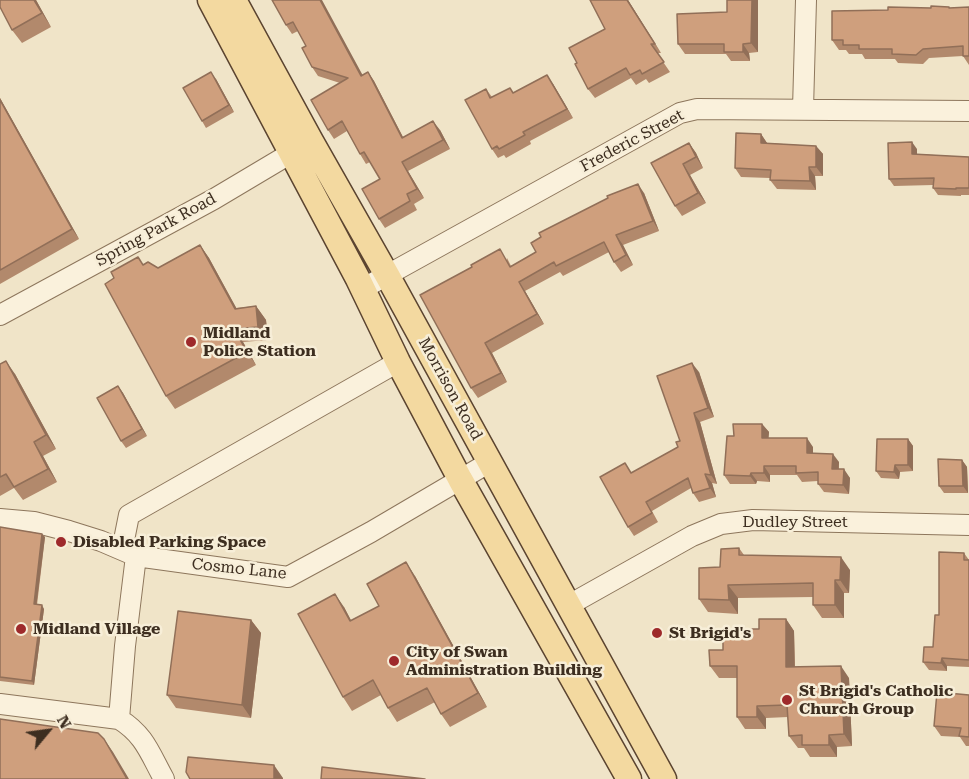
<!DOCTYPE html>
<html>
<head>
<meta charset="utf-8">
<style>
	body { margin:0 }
	#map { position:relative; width:969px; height:779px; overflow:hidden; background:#f0e4c8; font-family:"Roboto Serif",serif }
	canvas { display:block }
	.north { position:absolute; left:18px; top:701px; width:60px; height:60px; -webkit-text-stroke:4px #f7eed8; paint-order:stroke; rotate:61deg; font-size:16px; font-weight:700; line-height:24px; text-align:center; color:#3d2e20 }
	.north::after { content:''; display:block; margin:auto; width:21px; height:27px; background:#3d2e20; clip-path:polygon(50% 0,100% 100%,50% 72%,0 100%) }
</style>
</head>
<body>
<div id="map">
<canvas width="969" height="779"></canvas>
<div class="north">N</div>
</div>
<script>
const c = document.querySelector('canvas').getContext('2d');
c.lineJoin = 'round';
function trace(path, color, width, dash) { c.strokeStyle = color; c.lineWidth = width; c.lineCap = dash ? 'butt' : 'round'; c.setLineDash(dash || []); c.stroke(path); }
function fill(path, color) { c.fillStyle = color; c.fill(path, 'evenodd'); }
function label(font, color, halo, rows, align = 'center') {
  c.font = font + ' "Roboto Serif",serif'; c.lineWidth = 5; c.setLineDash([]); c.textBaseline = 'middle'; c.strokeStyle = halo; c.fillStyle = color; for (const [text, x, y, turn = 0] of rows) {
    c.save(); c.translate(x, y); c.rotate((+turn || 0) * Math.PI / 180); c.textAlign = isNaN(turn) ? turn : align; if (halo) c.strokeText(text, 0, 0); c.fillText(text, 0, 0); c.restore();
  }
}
const minor = new Path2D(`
	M803,109L806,0
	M362,289L680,113L697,109L969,111
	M0,315L214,199L303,146
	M0,519L34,522L69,531L101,541L136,556L288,577L371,532L490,462
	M122,550L129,515L398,362
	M569,605L692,536L721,524L753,520L969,525
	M0,704L119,719C145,735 150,754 164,779
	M119,719L125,646L136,556`);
const major = new Path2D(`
	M210,0L358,279L398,362L460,479L629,779
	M234,0L311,141L387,275L664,779`);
trace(minor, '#8d765c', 22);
trace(major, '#5b4430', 27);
trace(minor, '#faf1dc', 20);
trace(major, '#f3d9a0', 24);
fill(new Path2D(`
	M0,0H36L51,27L22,43L12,30Z
	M272,0L362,75L368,72L374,81L403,137L440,130L450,149L408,171L424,198L414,204L417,210L385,228L379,219L380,179L370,162L366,164L360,154L347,131L334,139L328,130L340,83L318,76L312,67L306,46L298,31L292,34L286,25Z
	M590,0H628L661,53H657L670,72L649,83L646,79L636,85L631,78L595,98L588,89L577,63L605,29Z
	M727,0H758V52L749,53L750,61H731L726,54H685L678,44L727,12Z
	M969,7V65L963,56L929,58L923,64L898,63L895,59H865L862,54H849L846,50H839L832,40L951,8Z
	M216,79L234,112L206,128L202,121Z
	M553,84L573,118L530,141L531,144L506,158L504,155L498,158L492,149L486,89L492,97Z
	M0,98L79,239L0,284Z
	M761,134L767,143L816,146L823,154V176H815L816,190L777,189L770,180V178L741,177L735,168Z
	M689,143L696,153L703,168L690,175L706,203L682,216L675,206L651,163Z
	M917,149V154L969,157V195H961V196L938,195L933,188V185L894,186L889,179Z
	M644,193L659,231L623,245L633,265L621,272L614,262L609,252L563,276L560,272L525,291L544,324L492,353L507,382L478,398L471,388L507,258L511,266Z
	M200,245L209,258L236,308L256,306L266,320L268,340L243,342L256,365L175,409L166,396L114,278L144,264L158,268Z
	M0,364L15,374L56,449L43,456L57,482L23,500L14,488L0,496Z
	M699,372L714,417L700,422L717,484L712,483L716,497L699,502L693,493L691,488L652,511L658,522L634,536L628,527L678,447L680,441Z
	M118,386L123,393L147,436L126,448L121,441Z
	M762,424L769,432L768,438L813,447V453L839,462V469L850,478L849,494L824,492L818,484V481L802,482L797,475H770V482L757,481L756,484H730L724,475L734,436Z
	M908,439L913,446V471L900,472L899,479L881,478L876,471Z
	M962,460L967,467L968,493H944L939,486Z
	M0,527L42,534L45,537L37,605L44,609L34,685L0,681Z
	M739,548L744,555L850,570L849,593H844V618H822L813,605V597L738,598V614L708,612L699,599L720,567Z
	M964,553L969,560V667L947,666V671L929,670L923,662L933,647L939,615Z
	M415,576L487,707L450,727L441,714L435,702L397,722L388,708L381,695L352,711L343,697L344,607L351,621L379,606Z
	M786,619L794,631L795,667L849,678L852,746L837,747V757H810L804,748H798L789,736L788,717L766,718V729H745L737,717V678H719L710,666L723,650L738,634L759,629Z
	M251,620L261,633L251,718L176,708L167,695Z
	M969,695V746H966L960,737L941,736L934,726Z`), '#b2896c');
fill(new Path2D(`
	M34,0H36L51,27L42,13Z
	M320,0H322L368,85L361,76Z
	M627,0H628L661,53L655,44Z
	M752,0H758V52L751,43Z
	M743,44L749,53L750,61L743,52Z
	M211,72L216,79L234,112L229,105Z
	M368,72L374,81L408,147L402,138Z
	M547,75L553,84L573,118L567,109Z
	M0,98L79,239L72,229L0,100Z
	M433,121L440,130L450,149L443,140Z
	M761,134L767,143V152L761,143Z
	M912,142L917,149V161L912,154Z
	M689,143L696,153L703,168L696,157Z
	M816,146L823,154V176L816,167Z
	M402,162L408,171L424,198L417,189Z
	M683,164L690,175L706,203L698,193Z
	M809,167L815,176L816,190L810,181Z
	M638,184L644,193L659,231L653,221Z
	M616,235L623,245L633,265L626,255Z
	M200,245L209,258L244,322L235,309Z
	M519,282L525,291L544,324L537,314Z
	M256,306L266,320L268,340L258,327Z
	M234,329L243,342L256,365L247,352Z
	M485,343L492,353L507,382L501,373Z
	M6,361L15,374L56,449L46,435Z
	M692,363L699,372L714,417L708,408Z
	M118,386L123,393L147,436L142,429Z
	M694,413L700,422L717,484L711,475Z
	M762,424L769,432L768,447L762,438Z
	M807,438L813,447V461L807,453Z
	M908,439L913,446V471L908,465Z
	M34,442L43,456L57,482L48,469Z
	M833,454L839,462L838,477L832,469Z
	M962,460L967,467L968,493L963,486Z
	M895,465L900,472L899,479L894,472Z
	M764,466L770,475V482L764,473Z
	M844,469L850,478L849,494L843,485Z
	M751,473L757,481L756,484L750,476Z
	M705,474L712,483L716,497L710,488Z
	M42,534L45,537L36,608L34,604Z
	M841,557L850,570L849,593L840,580Z
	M406,562L415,576L487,707L478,693Z
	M835,580L844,593V618L835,605Z
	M728,585L738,598V614L729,600Z
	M335,594L344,607L359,635L350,621Z
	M42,605L44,609L34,685L32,681Z
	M786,619L794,631L795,679L786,667Z
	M251,620L261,633L251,718L242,705Z
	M942,658L947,666V671L941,663Z
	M841,666L849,678L852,746L844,734Z
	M757,706L766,718V729L757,717Z
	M829,735L837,747V757L829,745Z
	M104,739L113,752L129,779H127Z
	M274,765L283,778V779H274Z`), '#916f58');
const building = new Path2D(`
	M0,0H34L42,13L12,30L0,7Z
	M272,0H320L361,76L368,72L402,138L433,121L443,140L402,162L417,189L407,194L410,201L379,219L362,189L380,179L364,152L360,154L342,121L328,130L311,100L348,78L312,67L302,48L306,46L293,22L286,25Z
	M590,0H627L655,44H651L664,62L642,74L640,70L630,75L626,68L588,89L575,64L577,63L569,48L605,29Z
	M727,0H752L751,43L743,44V52H724V44H678L677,14L727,12Z
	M931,6L949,7V8L969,7V56H963V46L923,49L916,55L892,54V49H859V45H843V40H832V11L888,10V7L931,8Z
	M211,72L229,105L202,121L183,88Z
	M547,75L567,109L523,132L525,135L499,149L497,146L492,149L465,100L486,89L490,98L510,88L513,93Z
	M0,100L72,229L0,270Z
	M736,133L761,134V143L816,146V167H809L810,181L770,180L771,170L735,168Z
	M912,142V154L969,157V188H956V189L933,188L934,178L889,179L888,143Z
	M689,143L696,157L683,164L698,193L675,206L651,163Z
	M638,184L653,221L616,235L626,255L614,262L604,242L556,266L554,262L519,282L537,314L485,343L501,373L471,388L420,295L472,267L471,265L500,249L510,267L536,252L531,243L541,237L539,233L608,198L607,196Z
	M200,245L235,309L256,306L258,327L234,329L247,352L166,396L105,284L114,278L111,272L138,257L143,265L148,262L158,268Z
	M6,361L46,435L34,442L48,469L14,487L6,474L0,477V364Z
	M692,363L708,408L694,413L711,475L705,474L710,488L693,493L688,478L646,502L652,513L628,527L600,477L625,463L631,473L678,447L676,442L680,441L657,376Z
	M118,386L142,429L121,441L97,398Z
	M733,424H762V438H807V453L833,454L832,469H844L843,485L818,484V472L796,473V466H764V473H751L750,476L724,475L727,436H734Z
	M877,439H908V465H895L894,472L876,471Z
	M938,459L962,460L963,486H939Z
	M0,527L42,534L34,604L42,605L32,681L0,677Z
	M739,548V555L841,557L840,580H835V605H813V583L728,585L729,600L699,599V568L720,567L721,549Z
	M939,552L964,553V560H969V660L942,658L941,663L923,662L924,647H933L935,615H939Z
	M406,562L478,693L441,714L427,688L388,708L373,680L343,697L298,614L335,594L350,621L379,606L367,584Z
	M178,611L251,620L242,705L167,695Z
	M759,619H786V667L841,666L844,734L829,735V745H802V735L789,736L787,705L757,706V717H737V666H710L709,650H723V634H738V629H759Z
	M937,692L969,695V737L959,736L961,728L934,726Z
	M0,719L98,733L104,739L127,779H0Z
	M188,757L274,765V779H190L186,772Z
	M322,767L425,779H321Z`);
fill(building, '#cf9f7d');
trace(building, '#916f58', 1.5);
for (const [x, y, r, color] of [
	[191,342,6,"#9e2a2b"],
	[61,542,6,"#9e2a2b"],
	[21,629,6,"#9e2a2b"],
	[657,633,6,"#9e2a2b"],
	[394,661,6,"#9e2a2b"],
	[787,700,6,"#9e2a2b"]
]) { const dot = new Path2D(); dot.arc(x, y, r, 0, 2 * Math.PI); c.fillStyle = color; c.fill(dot); trace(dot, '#f7eed8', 2); }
label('16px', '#3d2e20', '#f7eed8', [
	["Frederic Street",632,141,-28],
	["Spring Park Road",156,230,-29],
	["Morrison Road",450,389,61],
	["Dudley Street",795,522],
	["Cosmo Lane",239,569,6]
]);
label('bold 16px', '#3d2e20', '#f7eed8', [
	["Midland",203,333],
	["Police Station",203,351],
	["Disabled Parking Space",73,542],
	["Midland Village",33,629],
	["St Brigid's",669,633],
	["City of Swan",406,652],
	["Administration Building",406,670],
	["St Brigid's Catholic",799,691],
	["Church Group",799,709]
], 'left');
</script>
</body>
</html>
